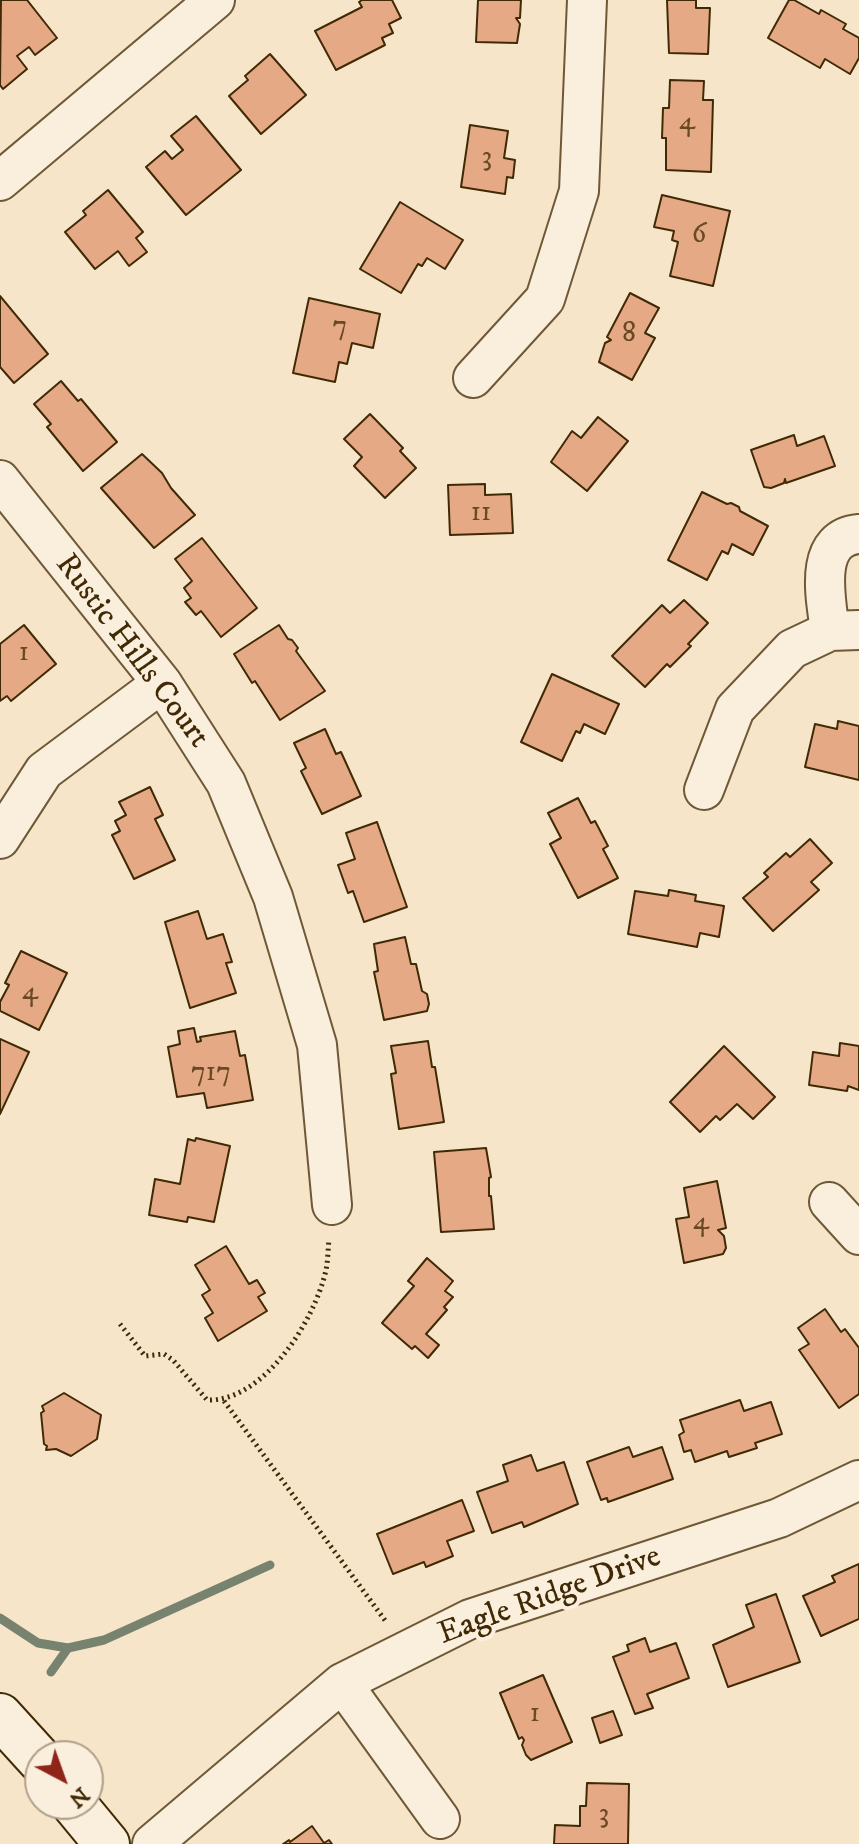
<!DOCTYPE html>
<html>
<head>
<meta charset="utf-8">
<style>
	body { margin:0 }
	#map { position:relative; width:859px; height:1844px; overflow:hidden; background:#f7e5ca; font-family:"IM FELL DW Pica",serif }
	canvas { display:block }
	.north { position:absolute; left:24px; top:1740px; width:80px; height:80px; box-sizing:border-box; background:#faeedd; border:2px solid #b0a087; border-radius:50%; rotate:139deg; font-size:22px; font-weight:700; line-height:32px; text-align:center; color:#402a05 }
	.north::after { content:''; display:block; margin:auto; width:28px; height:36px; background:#8f2418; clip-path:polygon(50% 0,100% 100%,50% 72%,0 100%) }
</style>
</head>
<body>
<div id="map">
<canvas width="859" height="1844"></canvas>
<div class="north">N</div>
</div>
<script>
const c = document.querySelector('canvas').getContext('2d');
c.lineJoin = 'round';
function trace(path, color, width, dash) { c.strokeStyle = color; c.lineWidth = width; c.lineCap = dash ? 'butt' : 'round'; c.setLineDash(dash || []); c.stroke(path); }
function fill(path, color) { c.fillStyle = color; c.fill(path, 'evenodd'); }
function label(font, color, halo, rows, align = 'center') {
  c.font = font + ' "IM FELL DW Pica",serif'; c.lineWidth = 8; c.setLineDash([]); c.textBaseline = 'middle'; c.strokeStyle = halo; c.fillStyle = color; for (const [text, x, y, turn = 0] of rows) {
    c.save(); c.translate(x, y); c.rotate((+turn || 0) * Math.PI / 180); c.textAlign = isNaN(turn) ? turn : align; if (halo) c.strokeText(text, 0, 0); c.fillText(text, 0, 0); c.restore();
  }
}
trace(new Path2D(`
	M0,1618L38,1643L68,1648L104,1640L270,1565
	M51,1672L68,1648`), '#78836f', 9);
const building = new Path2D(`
	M1,0H27L57,38L35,55L29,47L17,56L27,69L3,89L0,85Z
	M362,0H392L401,18L389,24L393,33L382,38L385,45L336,70L315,31L362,7L359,2Z
	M478,0H521L520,18H516L520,24L517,43L476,42Z
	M667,0H696V8H710L708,54L669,53Z
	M789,0H794L819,14L821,10L846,24L843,29L859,38V58L850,74L825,59L820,68L768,38Z
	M270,54L306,95L261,134L229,96L248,80L245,76Z
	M670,80L704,81L703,100H713L711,172L666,170V138H662L663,108H669Z
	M196,116L241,170L186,215L146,167L165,151L172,159L183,150L171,136Z
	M470,125L508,131L504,158L515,160L513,178L507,177L505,194L461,187Z
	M108,190L143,232L136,238L147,252L129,266L118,251L95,269L65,232L86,215L83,211Z
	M662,195L730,211L713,286L670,276L678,242L672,240L674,231L654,227Z
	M400,202L463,240L445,269L427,258L422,266L418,264L401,293L360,269Z
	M630,293L659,308L645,333L655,338L632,380L599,362L605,343L611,340L607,337Z
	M0,296L48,354L14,383L0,367Z
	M309,298L380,314L373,348L352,343L347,364L339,362L335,382L293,373Z
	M61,381L78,401L81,399L117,442L83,471L47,427L51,424L34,404Z
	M370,414L403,448L400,451L416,468L385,498L354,466L362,457L344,439Z
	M598,417L628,441L587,491L551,462L572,431L581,438Z
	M794,435L797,446L824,436L835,466L786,483L785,479L784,483L771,488L764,487L751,450Z
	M142,454L162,473L171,488L195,515L154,548L101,488Z
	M485,484V495L511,494L513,533L450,535L448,485Z
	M702,492L727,504L731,503L739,507L740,511L768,526L753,555L732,544L728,554L722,551L707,580L668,560Z
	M202,538L257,608L221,637L201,611L196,615L185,602L191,598L184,588L192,581L175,559Z
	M684,600L708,623L688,644L691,646L670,667L667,664L645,687L612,656L662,605L670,613Z
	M24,625L56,664L11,701L7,696L0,701V644Z
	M279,625L288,639L292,640L298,648L296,651L325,691L280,720L255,681L252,683L234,654Z
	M552,674L619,704L605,734L584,724L580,733L576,731L562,761L521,742Z
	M838,721L859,726V780L805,767L815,724L837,729Z
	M325,729L336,754L341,752L361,796L322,814L301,771L306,768L294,743Z
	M150,787L163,815L155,819L175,860L134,879L112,835L120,831L115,821L126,815L119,802Z
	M578,798L591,823L595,821L608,846L603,849L618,878L578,898L550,844L561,838L548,813Z
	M377,822L407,907L364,922L353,891L348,893L338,865L355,859L346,833Z
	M810,839L832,863L811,882L819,890L773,931L743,898L768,877L764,873L786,853L790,857Z
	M669,890L696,895L695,901L724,906L719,937L700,933L697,947L628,934L635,891L668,896Z
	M198,911L207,939L223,934L232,962L226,963L236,993L190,1008L165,922Z
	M405,937L411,964H416L422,991L427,994L429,1004L427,1011L384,1020L374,972L378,971L374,944Z
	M21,951L67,973L39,1030L0,1011V1002L9,985L5,983Z
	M194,1028L197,1042L201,1041L200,1037L235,1031L240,1056L245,1055L253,1100L207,1108L204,1093L177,1097L168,1047L180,1044L178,1031Z
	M0,1039L29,1052L0,1114Z
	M428,1041L432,1067H435L444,1122L399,1129L391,1074L396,1073L391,1046Z
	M840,1043L859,1046V1090L848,1086L847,1091L809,1085L813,1052L839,1056Z
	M724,1046L775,1097L753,1119L737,1104L720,1120L716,1116L700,1132L670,1102Z
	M196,1138L230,1146L214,1222L188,1217L187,1222L149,1215L155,1179L180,1184L188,1139L195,1141Z
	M486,1148L491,1177L489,1178V1196H491L494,1229L441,1232L434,1152Z
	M717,1181L726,1228L718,1230L724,1236L726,1248L723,1254L684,1263L676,1219L689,1217L684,1188Z
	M226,1246L249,1284L257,1280L265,1293L258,1297L267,1311L218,1341L205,1318L213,1313L202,1295L210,1290L195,1265Z
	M427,1258L453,1281L445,1291L453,1297L444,1307L447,1310L426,1334L439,1345L428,1358L415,1346L412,1349L382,1323L414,1286L408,1281Z
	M825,1309L841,1332L845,1329L859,1348V1394L839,1408L799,1350L809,1344L798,1328Z
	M64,1393L101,1415L97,1439L71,1456L56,1449L46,1450L47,1446L44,1444L41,1413L44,1411L42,1406Z
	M740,1400L744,1411L771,1402L782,1434L755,1443L757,1448L729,1457L727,1451L695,1462L691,1450L684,1452L679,1435L684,1432L680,1420Z
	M629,1447L633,1457L662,1447L673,1479L608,1502L607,1498L601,1500L587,1462Z
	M531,1455L537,1471L564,1462L578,1504L524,1527L522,1522L492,1533L477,1492L508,1481L503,1465Z
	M462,1500L474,1531L447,1541L453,1556L426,1567L424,1562L393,1574L377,1534Z
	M859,1564V1619L821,1636L803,1596L835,1582L832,1576Z
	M776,1594L800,1662L728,1687L713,1645L754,1627L746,1605Z
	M645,1638L650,1652L676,1643L689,1678L647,1694L653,1708L635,1714L613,1657L629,1651L627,1645Z
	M543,1675L572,1742L531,1760L526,1755L522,1745L524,1740L522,1737L519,1739L500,1693Z
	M613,1711L622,1735L600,1743L592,1718Z
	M587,1783L629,1784L628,1844H554L555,1825L580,1826V1806H586Z
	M312,1826L324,1843L329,1840L332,1844H283L289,1840L290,1842Z`);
fill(building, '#e5a985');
trace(building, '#402a05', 2);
const minor = new Path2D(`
	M0,181L215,0
	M473,378L545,299L579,191L587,0
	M0,480L162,683L226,783L273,897L317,1045L332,1205
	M830,631C826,599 812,538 859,534
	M704,790L735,709L792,649L830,631L859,630
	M0,839L44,771L162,683
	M829,1202L859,1235
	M342,1683L440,1819
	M152,1844L342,1683L470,1619L779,1518L859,1480`);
const secondary = new Path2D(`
	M0,1716L40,1760
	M74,1804L107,1844`);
trace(minor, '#6e5936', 42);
trace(secondary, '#402a05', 48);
trace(new Path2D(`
	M120,1324L145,1356L164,1354L173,1360L207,1400C264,1402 315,1320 326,1270C328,1260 328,1249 329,1239
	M224,1401L387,1623`), '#402a05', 5, [2, 4]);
trace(minor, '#faeedd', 38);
trace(secondary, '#faeedd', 44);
label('28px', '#694a25', null, [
	["4",687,123],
	["3",487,159],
	["6",699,236],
	["7",340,328],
	["8",629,335],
	["11",481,514],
	["1",24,654],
	["4",30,993],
	["717",211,1074],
	["4",701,1223],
	["1",535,1715],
	["3",604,1816]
]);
label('32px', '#402a05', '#faeedd', [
	["Rustic Hills Court",131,652,53],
	["Eagle Ridge Drive",550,1597,-20]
]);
</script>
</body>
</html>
